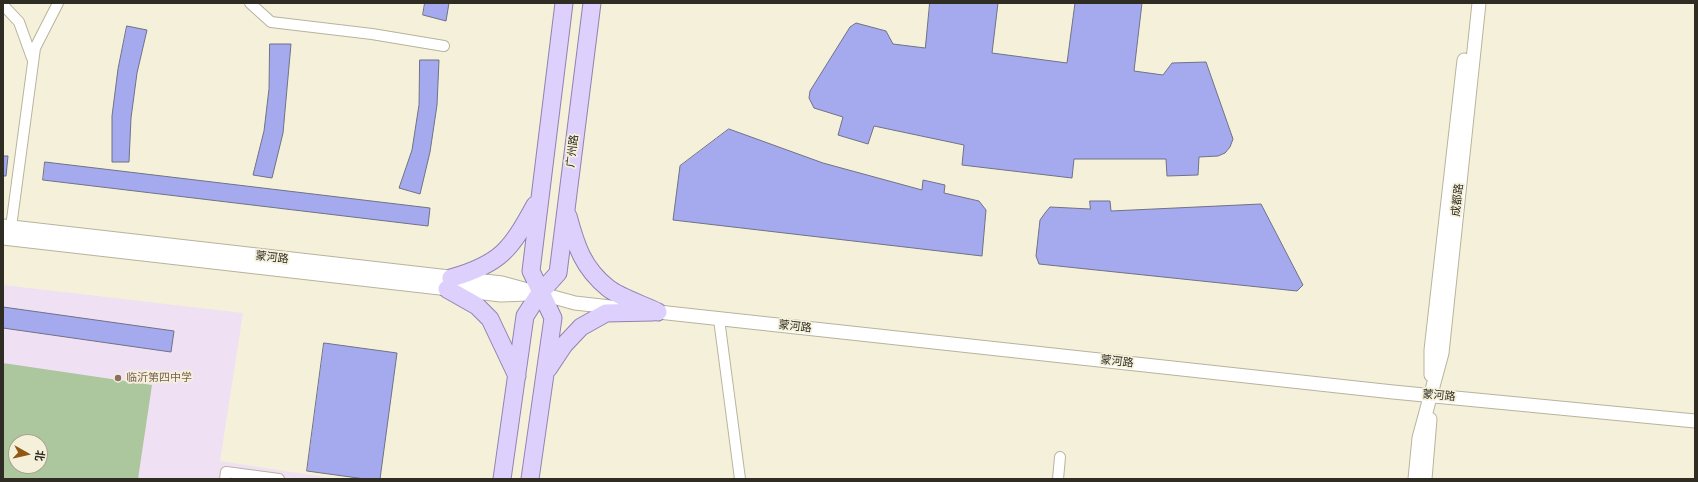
<!DOCTYPE html>
<html>
<head>
<meta charset="utf-8">
<style>
	body { margin:0 }
	#map { position:relative; width:1698px; height:482px; overflow:hidden; background:#f5f0da; font-family:"DejaVu Sans","Noto Sans SC",sans-serif }
	canvas { display:block }
	.frame { position:absolute; inset:0; border:4px solid #2e2c23; pointer-events:none }
	.north { position:absolute; left:8px; top:434px; width:40px; height:40px; box-sizing:border-box; background:#f5f0da; border:1px solid #a5a291; border-radius:50%; rotate:98deg; font-size:11px; font-weight:700; line-height:16px; text-align:center; color:#2e2c23 }
	.north::after { content:''; display:block; margin:auto; width:14px; height:18px; background:#915812; clip-path:polygon(50% 0,100% 100%,50% 72%,0 100%) }
</style>
</head>
<body>
<div id="map">
<canvas width="1698" height="482"></canvas>
<div class="frame"></div>
<div class="north">北</div>
</div>
<script>
const c = document.querySelector('canvas').getContext('2d');
c.lineJoin = 'round';
function fill(path, color) { c.fillStyle = color; c.fill(path, 'evenodd'); }
function trace(path, color, width, dash) { c.strokeStyle = color; c.lineWidth = width; c.lineCap = dash ? 'butt' : 'round'; c.setLineDash(dash || []); c.stroke(path); }
function label(font, color, halo, rows, align = 'center') {
  c.font = font + ' "DejaVu Sans","Noto Sans SC",sans-serif'; c.lineWidth = 3.5; c.setLineDash([]); c.textBaseline = 'middle'; c.strokeStyle = halo; c.fillStyle = color; for (const [text, x, y, turn = 0] of rows) {
    c.save(); c.translate(x, y); c.rotate((+turn || 0) * Math.PI / 180); c.textAlign = isNaN(turn) ? turn : align; if (halo) c.strokeText(text, 0, 0); c.fillText(text, 0, 0); c.restore();
  }
}
fill(new Path2D(`
	M3,285L243,313L220,461L337,479H3ZM16,442H40V466H16Z`), '#efe0f3');
fill(new Path2D(`
	M3,363L152,385L138,479H3ZM16,442H40V466H16Z`), '#acc79d');
const building = new Path2D(`
	M425,3H449L446,21L423,15Z
	M930,3H998L992,53L1067,63L1075,3H1142L1134,71L1163,75L1172,63L1206,62L1233,139L1230,147L1225,153L1218,156L1199,157L1198,175L1167,176L1166,159H1074L1072,178L962,165L964,145L874,126L868,144L838,135L843,117L814,108L809,98L810,91L850,27L856,23L886,31L893,44L925,48Z
	M127,26L147,30L137,73L131,118L129,162H112V116L118,69Z
	M270,44H291L283,133L272,178L253,175L264,131L269,89Z
	M420,60H439L437,105L430,152L420,194L399,188L412,150L419,105Z
	M729,129L823,163L922,190L923,180L945,185L944,193L979,201L986,210L982,256L673,220L680,166Z
	M3,156H8L6,176H3Z
	M45,162L430,208L428,226L43,180Z
	M1090,201H1110L1111,211L1261,204L1303,285L1297,291L1039,264L1036,256L1040,220L1045,213L1050,207L1090,209Z
	M3,307L174,331L171,352L3,328Z
	M324,343L397,353L380,479H365L307,471Z`);
fill(building, '#a5aaef');
trace(building, '#6f7184', 1);
const minor = new Path2D(`
	M250,3L271,22L372,34L444,46
	M3,5L19,22L32,58
	M11,227L35,48L58,3
	M719,319L740,479
	M225,479L226,472L279,479
	M1058,479L1060,457`);
const tertiary = new Path2D(`
	M3,226L502,283L575,303L619,308
	M3,238L501,295L528,294
	M649,311L1393,392L1695,421
	M1431,375V350L1464,60
	M1415,479L1419,438L1442,353L1479,3
	M1425,479L1430,419`);
const primary = new Path2D(`
	M568,216C576,246 583,268 608,288C619,297 644,305 658,312
	M451,278C501,264 511,249 535,205
	M447,289L477,306L490,319L517,376
	M548,369L564,345L581,327L606,313L653,312
	M502,479L525,316L540,293L558,273L592,3
	M530,479L553,318L531,271L564,3`);
trace(minor, '#b8b39e', 12);
trace(tertiary, '#b8b39e', 15);
trace(primary, '#9182af', 19);
trace(minor, '#fff', 10);
trace(tertiary, '#fff', 13);
trace(primary, '#ddd0fc', 17);
for (const [x, y, r, color] of [
	[118,378,4,"#8d6e63"]
]) { const dot = new Path2D(); dot.arc(x, y, r, 0, 2 * Math.PI); c.fillStyle = color; c.fill(dot); trace(dot, '#f5f0da', 1.5); }
label('11px', '#2e2c23', '#f5f0da', [
	["广州路",573,151,-83],
	["成都路",1458,200,-84],
	["蒙河路",272,258,6],
	["蒙河路",795,327,6],
	["蒙河路",1117,362,6],
	["蒙河路",1439,396,5]
]);
label('11px', '#785e54', '#f5f0da', [
	["临沂第四中学",126,378]
], 'left');
</script>
</body>
</html>
